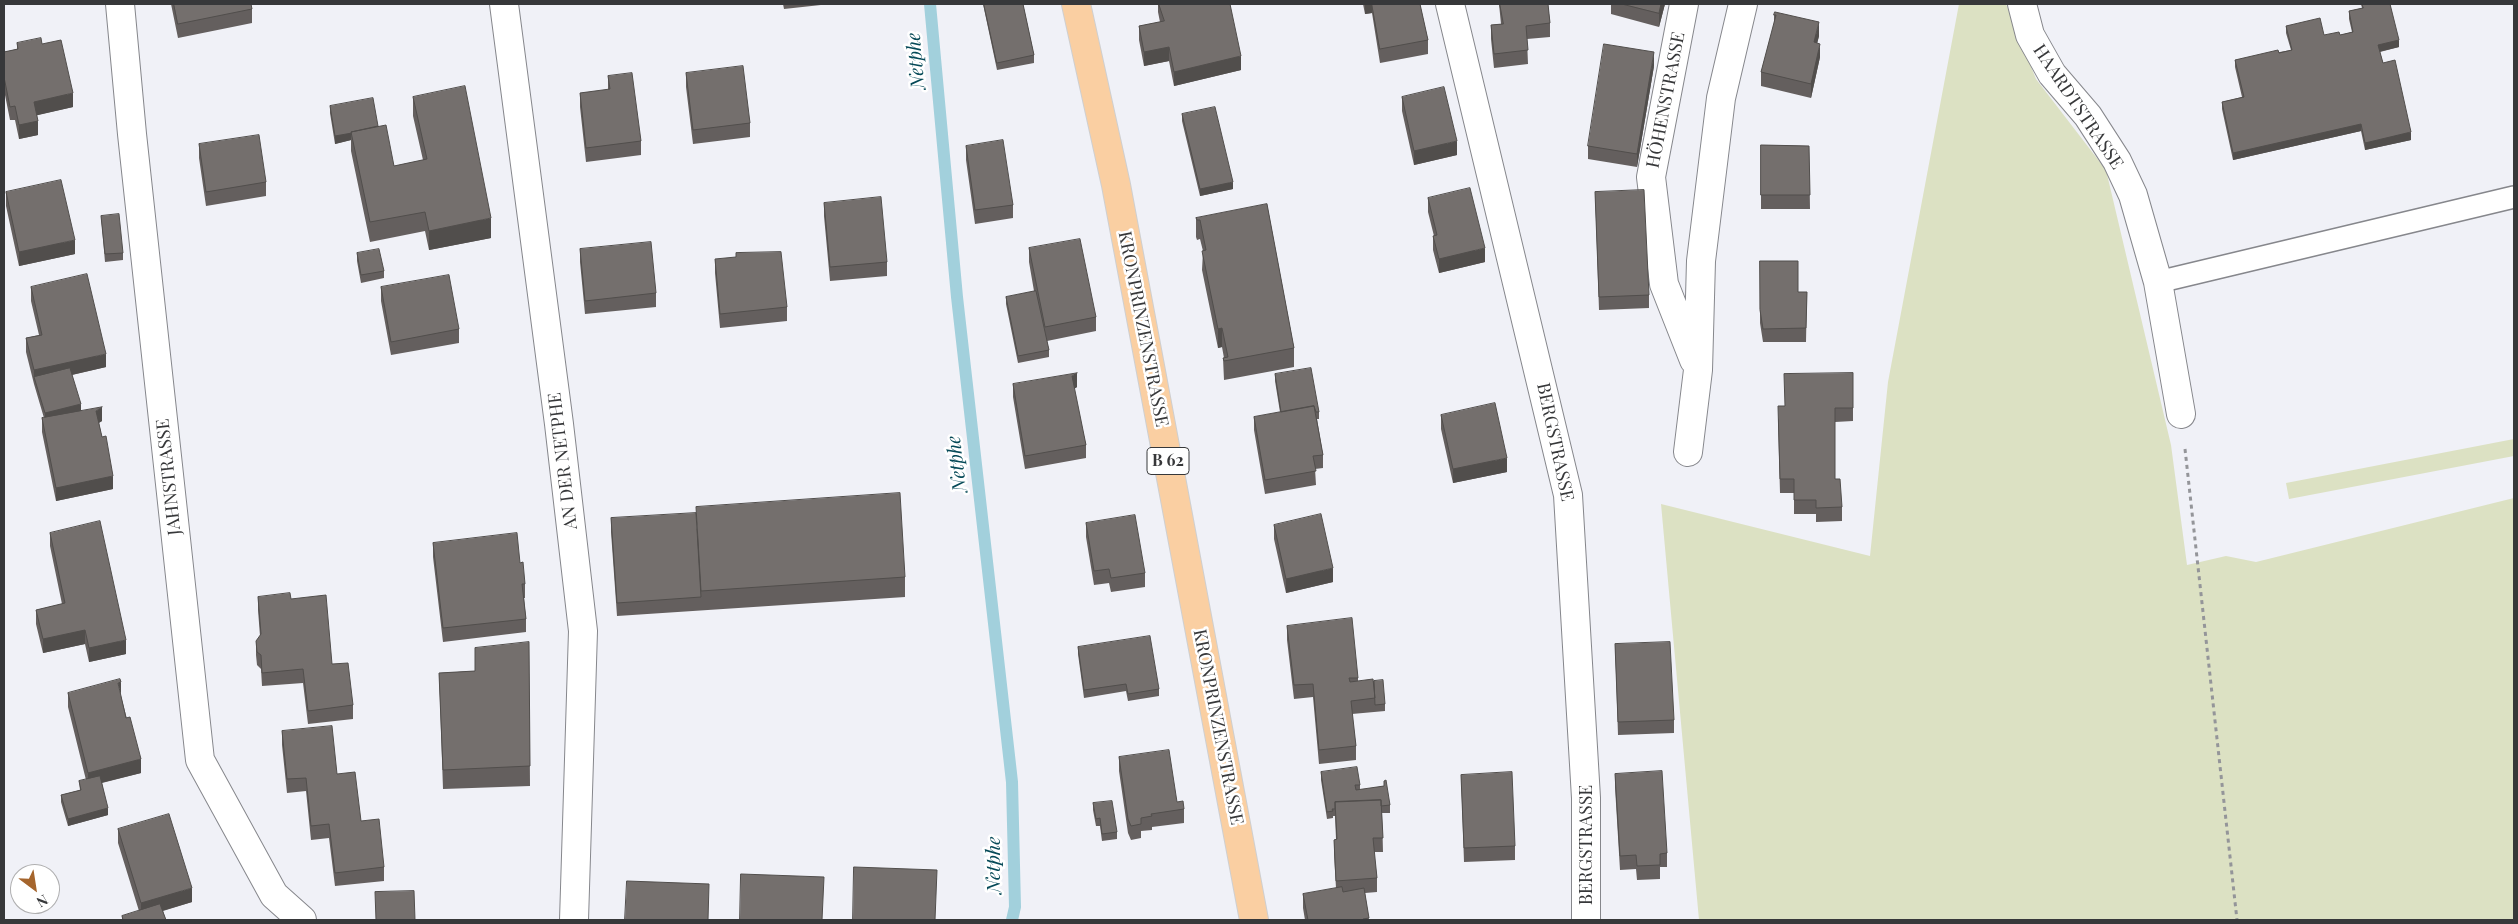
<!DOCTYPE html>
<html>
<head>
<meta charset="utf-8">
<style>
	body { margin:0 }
	#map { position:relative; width:2518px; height:924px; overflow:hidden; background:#f0f1f7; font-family:"Playfair Display",serif }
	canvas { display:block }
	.frame { position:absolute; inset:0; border:5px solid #37383a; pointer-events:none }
	.north { position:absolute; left:10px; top:864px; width:50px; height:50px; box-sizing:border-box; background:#fff; border:1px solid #afafb0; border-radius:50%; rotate:149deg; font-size:14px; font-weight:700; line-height:20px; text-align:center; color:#37383a }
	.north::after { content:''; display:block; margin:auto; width:18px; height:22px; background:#a5652d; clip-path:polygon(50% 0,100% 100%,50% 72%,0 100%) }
</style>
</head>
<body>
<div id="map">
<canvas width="2518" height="924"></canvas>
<div class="frame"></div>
<div class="north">N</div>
</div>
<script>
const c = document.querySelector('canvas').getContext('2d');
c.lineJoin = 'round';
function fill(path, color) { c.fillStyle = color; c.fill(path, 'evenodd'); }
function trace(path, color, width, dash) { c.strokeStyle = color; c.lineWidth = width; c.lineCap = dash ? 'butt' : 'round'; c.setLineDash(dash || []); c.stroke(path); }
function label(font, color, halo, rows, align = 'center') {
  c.font = font + ' "Playfair Display",serif'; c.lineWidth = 5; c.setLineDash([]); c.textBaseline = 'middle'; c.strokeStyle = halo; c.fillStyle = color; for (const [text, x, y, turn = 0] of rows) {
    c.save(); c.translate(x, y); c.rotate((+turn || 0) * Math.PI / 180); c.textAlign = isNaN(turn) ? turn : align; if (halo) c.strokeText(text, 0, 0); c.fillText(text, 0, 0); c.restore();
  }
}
fill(new Path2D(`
	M1959,4H2006L2036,79L2106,170L2171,445L2187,565L2226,556L2256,562L2514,498V920H1699L1661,504L1870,556L1888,382Z
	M2514,439V456L2289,499L2286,483Z`), '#dce1c3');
trace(new Path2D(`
	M930,4L957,297L1012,782L1015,907L1012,920`), '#a2d0dc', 12);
const service = new Path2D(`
	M2158,282L2514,197`);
const minor = new Path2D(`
	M120,4L132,134L200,760L274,895L302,920
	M504,4L559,424L583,631L574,920
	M1450,4L1568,495L1586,798V920
	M1684,4L1651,177L1664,284L1694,360
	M2022,4L2030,35L2052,74L2088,116L2117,161L2133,195L2158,282L2181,414
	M1688,452L1698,370L1701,261L1721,98L1743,4`);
const primary = new Path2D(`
	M1076,4L1116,185L1254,920`);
trace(service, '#86878c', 24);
trace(minor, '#86878c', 30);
trace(primary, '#cfcfd0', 30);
trace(new Path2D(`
	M2185,449L2237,920`), '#949599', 3, [4, 4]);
trace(service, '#fff', 21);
trace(minor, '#fff', 28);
trace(primary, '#facfa2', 28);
fill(new Path2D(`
	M171,4H251L252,9V23L178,38Z
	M783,4H830L784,9Z
	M983,4H1023L1034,55V63L997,70Z
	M1158,4H1230L1241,70L1174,86L1169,61L1144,66L1139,40V26L1160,22L1158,12Z
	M1363,4H1420L1428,40V54L1380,63L1372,13L1365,14Z
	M1499,4H1548L1550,23V37L1527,39L1528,64L1494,68L1491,39V25L1501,24Z
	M1611,4H1665L1659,27L1611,14Z
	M2361,4H2390L2399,47L2380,52L2383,63L2411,140L2365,150L2361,131L2233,160L2222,109V102L2242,97L2235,67V60L2291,50L2286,33V26L2324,35H2340L2352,32L2349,19V11L2362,8Z
	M1775,12L1819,36L1817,43L1820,57L1811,98L1761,86V72L1774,24V15Z
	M17,43L42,44L73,107L37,115L38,135L19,139L15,120H10L4,90V52L17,49Z
	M1654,66L1637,167L1588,159V146Z
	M686,73L750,123V137L693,144L686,87Z
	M608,76L641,141V155L586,162L580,107V93L608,90Z
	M413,97L491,238L429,250L425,231L370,242L351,151V140L335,144L330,113V106L378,126L394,166L423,160L413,116Z
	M1402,97L1457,155L1414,165L1402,111Z
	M1182,114L1233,189L1200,196L1182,121Z
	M199,144L266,182V196L206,206L199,158Z
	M1761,145L1809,146L1810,209H1761Z
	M966,146L1013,205V218L975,224L966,160Z
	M6,192L75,254L19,266L6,206Z
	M1595,192L1649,295V308L1599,310Z
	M1428,198L1485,262L1439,273L1433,250V236H1434L1428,212Z
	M824,203L887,262V276L830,281L824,216Z
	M1267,204L1294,348V367L1224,380L1223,358H1224L1222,347L1218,348L1202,270L1203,251L1200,239L1197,240L1196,237V218Z
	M101,216L123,253V260L105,262Z
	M1029,248L1096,317V331L1047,341L1049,350V357L1018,363L1006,304V297L1034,291L1029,262Z
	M580,249L656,293V307L585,314L580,262Z
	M357,253L384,271V278L361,283L357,261Z
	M715,259L787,307V321L720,328L715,273Z
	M1760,261L1798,292H1807L1806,342H1763L1760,323Z
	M31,287L106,367L72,375L81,411L102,421L99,423L113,489L56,501L42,432V418H44L34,384L26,352V338L39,335L31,301Z
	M381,287L459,329V343L391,355L381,301Z
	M1853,373V421L1835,422V479L1842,507V521L1816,522V514H1794V493H1780L1778,420L1785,406Z
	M1275,374L1319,412V419H1317L1323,455V468L1315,469L1316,485L1265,494L1254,430V417L1280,412L1275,381Z
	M1013,384L1077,387L1074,389L1086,445V458L1025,469L1013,397Z
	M1441,415L1507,472L1453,483L1441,429Z
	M611,518L905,577V597L617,616L611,532Z
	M1086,523L1145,573V587L1111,592L1109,583L1094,585L1086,537Z
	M1274,525L1333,582L1286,593L1274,539Z
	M50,533L126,654L89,662L85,644L43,653L36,624V610L62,604L50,546Z
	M433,543L520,563L525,584V598H524L526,619V632L443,642L433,557Z
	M258,597L291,599L332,664L353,705V719L308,724L303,683L262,686L261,669L257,665L256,655V641L260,636L258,610Z
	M1287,626L1358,678V681H1374L1385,704V711L1352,714L1356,746V760L1319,764L1313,697L1294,699L1287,640Z
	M529,642L530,786L443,789L439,673L475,671Z
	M1615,644L1674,720V733L1618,735Z
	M1078,647L1159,689V696L1128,701L1126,691L1084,698L1078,654Z
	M68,693L121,696L141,773L102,783L108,815L68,826L61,802V795L80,790L79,781L86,780L68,707Z
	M282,731L337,774L384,867V881L335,886L329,838L311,840L306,791L287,793L282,745Z
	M1119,757L1184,809V823L1152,827V830L1141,831V838L1131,840L1128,833L1119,771Z
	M1321,772L1360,785V790L1384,786V781L1390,805V813H1382L1383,852H1374L1377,878V892L1365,893L1369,920H1305L1303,908V894L1336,888L1334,854V840L1336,839L1335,816H1333V818L1327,819L1321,780Z
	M1615,774L1667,853V867H1660V879L1637,880L1636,869L1620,870L1615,787Z
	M1461,775L1515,846V860L1464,862Z
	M1093,803L1117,832V839L1102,841L1100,826H1096L1093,810Z
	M118,829L192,902L163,911L166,920H122V916L139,911L118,843Z`), '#645f5e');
fill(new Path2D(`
	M1365,4H1372V13L1365,14Z
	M1661,4H1665L1659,27V13Z
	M1819,22V36L1814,56V42Z
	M2399,40V47L2378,52V45Z
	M1820,44V57L1811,98V84Z
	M1169,47V61L1144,66V52Z
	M1654,52V66L1637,167V154Z
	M1241,56V70L1174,86V72Z
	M73,93V107L34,116V102Z
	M38,121V135L19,139V125Z
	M2361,124V131L2233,160V153Z
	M2411,132V140L2365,150V143Z
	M351,133V140L335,144V136Z
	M1457,141V155L1414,165V151Z
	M1233,182V189L1200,196V189Z
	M491,218V238L429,250V231Z
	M75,240V254L19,266V252Z
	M1485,248V262L1439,273V259Z
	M1222,328V347L1218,348V329Z
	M106,354V367L36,383L34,377V370Z
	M1077,373V387L1072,390V376Z
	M81,404V412L45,420V413Z
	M102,407V421L96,424V411Z
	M1507,458V472L1453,483V469Z
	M113,476V489L56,501V488Z
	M1333,568V582L1286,593V579Z
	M85,630V644L43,653V639Z
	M126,640V654L89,662V648Z
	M121,682V696L118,683Z
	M141,759V773L88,786V773Z
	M108,808V815L68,826V819Z
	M192,888V902L141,917V903Z`), '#514e4c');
const building = new Path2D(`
	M174,4H251L252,9L178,24Z
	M984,4H1023L1034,55L997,63Z
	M1159,4H1230L1241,56L1174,72L1169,47L1144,52L1139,26L1164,21Z
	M1372,4H1420L1428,40L1380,49Z
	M1500,4H1548L1550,23L1526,26L1528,50L1494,54L1491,25L1503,24Z
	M1622,4H1661L1659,13Z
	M2362,4H2390L2399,40L2378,45L2383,63L2395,60L2411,132L2365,143L2361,124L2233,153L2222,102L2244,97L2235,60L2278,50L2279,53L2292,50L2286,26L2320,18L2324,35L2339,32L2340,35L2353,32L2349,11L2363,8Z
	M1775,12L1819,22L1814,42L1820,44L1811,84L1761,72L1776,15H1774Z
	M41,38L42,44L61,40L73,93L34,102L38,121L19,125L15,106L10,107L4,77V52L18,49L17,43Z
	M1604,44L1654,52L1637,154L1588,146Z
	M743,66L750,123L693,130L686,73Z
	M632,73L641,141L586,148L580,93L610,89L608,76Z
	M465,86L491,218L429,231L425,212L370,222L351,132L386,125L394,166L427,159L413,97Z
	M1444,87L1457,141L1414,151L1402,97Z
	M373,98L378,126L351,132L352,133L335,136L330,106Z
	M1215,107L1233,182L1200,189L1182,114Z
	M259,135L266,182L206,192L199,144Z
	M1003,140L1013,205L975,210L966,146Z
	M1761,145L1809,146L1810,195H1761Z
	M61,180L75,240L19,252L6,192Z
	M1470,188L1485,248L1439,259L1433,236L1437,235L1428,198Z
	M1644,190L1649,295L1599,297L1595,192Z
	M881,197L887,262L830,267L824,203Z
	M1267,204L1294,348L1224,361L1223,358L1228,357L1222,328L1218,329L1202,251L1206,250L1200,220H1197L1196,218Z
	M119,214L123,253L105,254L101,216Z
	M1080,239L1096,317L1045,327L1029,248Z
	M651,242L656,293L585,301L580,249Z
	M379,249L384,271L361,275L357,253Z
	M781,252L787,307L720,314L715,259L736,257V253Z
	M1760,261H1798V292H1807L1806,328L1763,329L1760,310Z
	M87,274L106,354L34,370L26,338L42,335L31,287Z
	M449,275L459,329L391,342L381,287Z
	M1036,291L1049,350L1018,356L1006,297Z
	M70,368L81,404L45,413L34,377Z
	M1311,368L1319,412H1316L1314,406L1281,412L1275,374Z
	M1077,373L1072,376L1086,445L1025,456L1013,384Z
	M1853,373V408H1835V479H1840L1842,507L1816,508V500H1794V479H1780L1778,406H1785L1784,374Z
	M1495,403L1507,458L1453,469L1441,415Z
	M1314,406L1323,455L1313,456L1316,471L1265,480L1254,417Z
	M102,407L96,411L102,437L106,436L113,476L56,488L42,418Z
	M900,493L905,577L701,591L696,507Z
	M696,513L701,597L617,603L611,518Z
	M1321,514L1333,568L1286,579L1274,525Z
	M1135,515L1145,573L1111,578L1109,569L1094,571L1086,523Z
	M100,521L126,640L89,648L85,630L43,639L36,610L65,603L50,533Z
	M517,533L520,563L523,562L525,584H522L526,619L443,628L433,543Z
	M290,593L291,599L326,595L332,664L348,663L353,705L308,711L303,669L262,673L261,655L257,652L256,641L261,634L258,597Z
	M1352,618L1358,678H1349L1350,682L1373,679L1375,698L1351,701L1356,746L1319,750L1313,684L1294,685L1287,626Z
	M1150,636L1159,689L1128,694L1126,684L1084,690L1078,647Z
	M529,642L530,766L443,770L439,673L475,671V648Z
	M1670,642L1674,720L1618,722L1615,644Z
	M120,679L121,682L118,683L126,718L130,717L141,759L88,773L68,693Z
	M1383,680L1385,704L1375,705L1374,681Z
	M332,726L337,774L355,772L361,821L379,819L384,867L335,873L329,824L311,826L306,778L287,779L282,731Z
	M1169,750L1177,802L1183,801L1184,809L1151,814L1152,816L1141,818V824L1131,826L1128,819L1119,757Z
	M1357,767L1360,785H1355L1356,790L1384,786V781L1386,780L1390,805L1381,806V800L1335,802V809H1332L1333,811L1327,812L1321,772Z
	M1662,771L1667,853L1660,854V865L1637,866L1636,855L1620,856L1615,774Z
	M1512,772L1515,846L1464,848L1461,775Z
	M100,776L108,808L68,819L61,795L81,790L79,781Z
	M1381,800L1383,838H1373L1377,878L1336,881L1334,840L1337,839L1335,802Z
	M1112,801L1117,832L1102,834L1100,818L1096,819L1093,803Z
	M169,814L192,888L141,903L118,829Z
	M854,867L937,870L935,920H853Z
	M741,874L824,877L822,920H740Z
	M627,881L709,884L708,920H625Z
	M1342,887L1343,892L1364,888L1369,918L1363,919L1364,920H1308L1303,894Z
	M414,891L415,920H376L375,892Z
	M160,904L166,920H123L122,916Z`);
fill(building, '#746f6d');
trace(building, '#514e4c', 1);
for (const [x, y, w] of [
	[1168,461,42]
]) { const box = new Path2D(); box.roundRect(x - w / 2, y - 13.5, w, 27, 4); c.fillStyle = '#fff'; c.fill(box); trace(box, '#37383a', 1); }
label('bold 16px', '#37383a', null, [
	["B 62",1168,461]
]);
label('18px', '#37383a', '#fff', [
	["HÖHENSTRASSE",1666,100,-79],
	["HAARDTSTRASSE",2078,107,56],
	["KRONPRINZENSTRASSE",1143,329,79],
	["BERGSTRASSE",1555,442,78],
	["AN DER NETPHE",563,461,-97],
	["JAHNSTRASSE",169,477,-96],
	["KRONPRINZENSTRASSE",1218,727,79],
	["BERGSTRASSE",1586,845,-90]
]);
label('italic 19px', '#054957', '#fff', [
	["Netphe",916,61,-95],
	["Netphe",957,464,-97],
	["Netphe",994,865,-90]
]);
</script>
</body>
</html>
